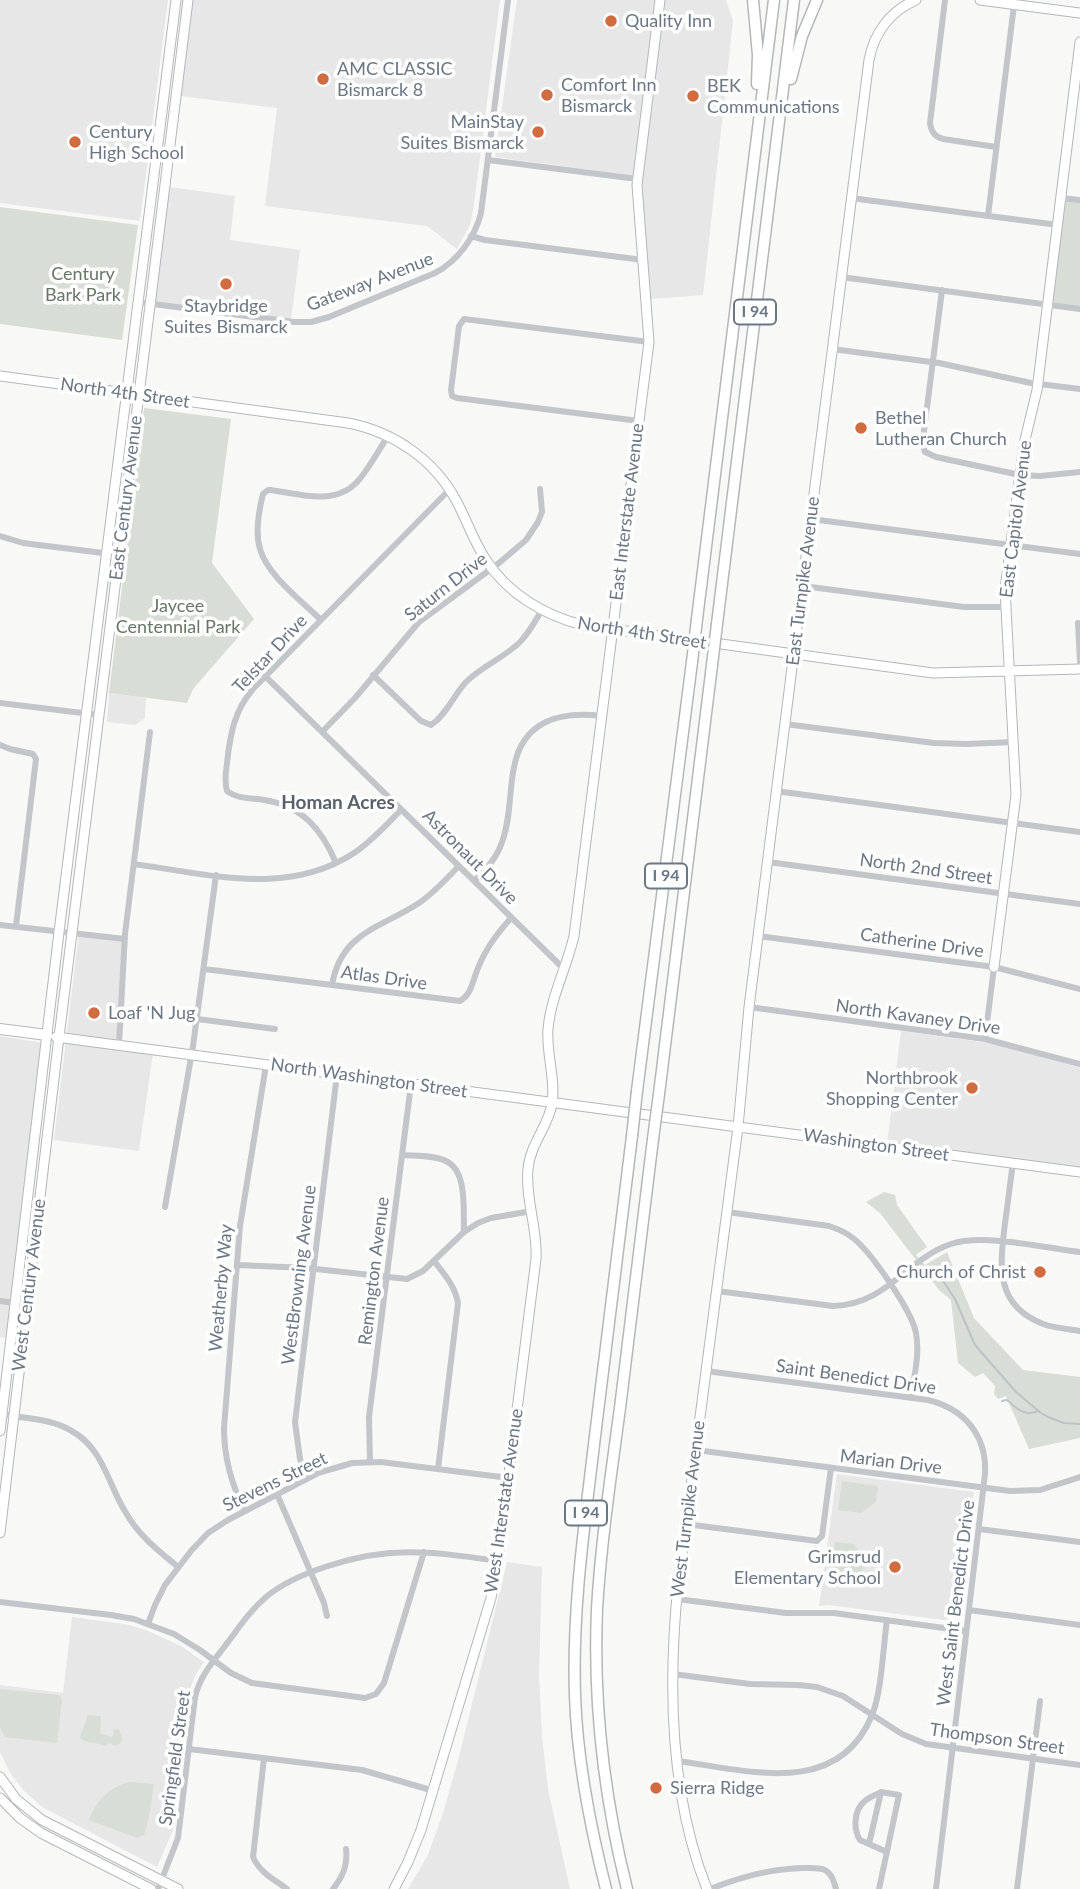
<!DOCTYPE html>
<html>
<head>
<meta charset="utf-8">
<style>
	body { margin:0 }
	canvas { display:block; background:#f8f8f6 }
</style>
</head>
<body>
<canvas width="1080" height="1889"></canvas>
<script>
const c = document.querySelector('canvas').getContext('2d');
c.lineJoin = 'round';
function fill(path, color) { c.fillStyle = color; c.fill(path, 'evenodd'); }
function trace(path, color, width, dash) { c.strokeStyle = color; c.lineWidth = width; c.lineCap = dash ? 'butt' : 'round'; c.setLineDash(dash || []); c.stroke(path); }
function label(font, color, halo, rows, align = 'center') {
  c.font = font + ' Lato,sans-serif'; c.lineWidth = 7; c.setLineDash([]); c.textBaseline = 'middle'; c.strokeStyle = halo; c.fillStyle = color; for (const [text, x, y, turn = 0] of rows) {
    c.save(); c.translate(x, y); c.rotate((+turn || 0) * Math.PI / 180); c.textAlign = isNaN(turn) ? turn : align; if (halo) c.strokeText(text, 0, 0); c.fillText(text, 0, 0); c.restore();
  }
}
fill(new Path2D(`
	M0,0H168L140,221L0,203Z
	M192,0H500L474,204L470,225L457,249L427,226L265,206L277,108L180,96Z
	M517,0H726L733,21L703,295L651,299L646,263L642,177L495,157Z
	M169,187L235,196L230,240L300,250L291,320L154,302Z
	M109,693L146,698L145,718L135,725L107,722Z
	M79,932L123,937L118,1048L153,1053L139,1151L54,1140Z
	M901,1031L1003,1045L1080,1068V1169L887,1144Z
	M0,1036L43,1043L8,1338L0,1337Z
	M837,1474L974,1492L959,1622L829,1605L819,1606Z
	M507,1562L542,1567L539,1676L542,1736L548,1789L570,1889H408L428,1855L442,1816L458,1761Z
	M72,1617L125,1624L146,1630L181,1646L204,1662L195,1676L190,1689L173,1830L157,1867L42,1807L23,1790L9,1771L0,1752V1685L63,1693Z`), '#e6e7e6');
fill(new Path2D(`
	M1061,198L1080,200V309L1048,304Z
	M0,207L138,225L122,340L0,324Z
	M144,408L231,419L212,563L254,619L193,689L187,703L109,693Z
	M884,1192L895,1195L897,1205L927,1247L916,1255L925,1265L947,1252L974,1318L1023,1370L1080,1377V1438L1029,1449L1006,1396L998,1399L994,1394L995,1386L983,1373L975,1377L958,1363L951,1300L939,1290L880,1213L866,1202Z
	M842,1481L878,1486L876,1502L861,1513L838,1510Z
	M835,1542L854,1544L864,1559L862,1576L831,1572Z
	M0,1689L59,1695L62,1699L57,1743L5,1737L0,1728Z
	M87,1715L101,1716L100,1733L111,1737L114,1734L113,1729H119L122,1738V1742L116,1746L109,1743L105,1746C95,1741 88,1745 80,1738C81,1730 86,1725 87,1715Z
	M130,1782L154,1784L149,1817L144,1835L137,1838L89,1820C97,1800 109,1787 130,1782Z`), '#d8ddd6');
trace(new Path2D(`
	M936,1270L955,1299L975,1345L1016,1392L1041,1413L1048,1417L1064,1423L1080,1424
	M1002,1401L1007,1400C1017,1409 1025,1417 1038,1411`), '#bac3c8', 2);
const secondary = new Path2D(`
	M980,0L1080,13
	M0,376L348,423C394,432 435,460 457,502C467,521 474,542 486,560C508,594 544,615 582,625L933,673L1080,669
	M994,967L1016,795L1005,589L1024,444L1037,390L1080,42
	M56,1037L1080,1172
	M0,1431L59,932L176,0
	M0,1533L59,1037L188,0
	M0,1777L16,1799L42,1820L178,1889
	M0,1798L20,1818L41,1833L151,1889
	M394,1889L408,1862L421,1830L491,1598L499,1553L536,1259C538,1229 525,1199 528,1169C530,1144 548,1127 552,1104C556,1079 546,1054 548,1029C551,996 567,967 574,936L649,342L637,185L660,0
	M707,1889C670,1796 668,1683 678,1585L738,1127L749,1007L869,60C874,33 890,11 916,0`);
const primary = new Path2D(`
	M0,1029L47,1035`);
const highway = new Path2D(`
	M753,0L758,55L757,84
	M791,79L802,36L817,0
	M697,619L774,0
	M717,624L794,0
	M637,1091L692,662
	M659,1094L712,665
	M606,1889C590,1826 577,1760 575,1695C572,1608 585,1522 595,1436C608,1336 620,1236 632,1136
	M627,1889C604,1797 593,1704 597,1609C601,1542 611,1475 620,1408C631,1319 642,1229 653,1139`);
trace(secondary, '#b3b7bc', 11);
trace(primary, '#b4b7bb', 12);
trace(highway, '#b4b7ba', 13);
trace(new Path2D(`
	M945,0L930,123C931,132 935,137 943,139L996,147
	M488,160L637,179
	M851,198L1058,225
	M1061,198L1080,200
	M988,216L1014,5
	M471,236L485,240L643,260
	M841,277L1080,309
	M942,290L923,439V446L925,452L936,457L1020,475L1040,476L1080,472
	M137,302L294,322H311L329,317L435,273C458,261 475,237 481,213L508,0
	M832,349L939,363L1031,383L1080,389
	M639,421L457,398L452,396L451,390L459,326L464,319L649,342
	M811,519L1080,554
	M0,536L23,543L119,555
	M803,586L964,607H1005
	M321,620C302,601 267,575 260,549C255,533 259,510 263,494L268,490H271C298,494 335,506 357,482C369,469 378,451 388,436
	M1078,623L1080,662
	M373,675L421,721L431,725C446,715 454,695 466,682C482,666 504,658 520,642C529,633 535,621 542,610
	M266,677L564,969
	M0,703L99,715
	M785,724L934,743L966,744L1014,742
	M322,732L355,698L419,622L499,563L526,540L538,522L542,512L540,489
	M0,745L10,749L33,754L36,759L16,926
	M776,791L1080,832
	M768,862L1080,904
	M336,863C322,830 303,806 264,800C252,798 237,799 227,791C224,781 226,772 227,763C230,735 234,711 253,689L450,489
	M134,864C208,874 287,897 354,853C372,841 386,825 401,810
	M474,881C486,870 497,858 502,842C511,818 509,791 514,767C523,720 561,711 602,716
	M0,925L125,939
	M758,936L994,967L1080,989
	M204,969L460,1001C469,996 471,988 474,979C482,954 494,937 511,918
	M332,985C341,932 381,928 419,903C434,893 446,879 459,866
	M749,1007L985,1039L1080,1064
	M197,1019L275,1029
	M985,1039L994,967
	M119,1045L125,934L150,732
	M402,1155C416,1156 434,1155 446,1161C468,1171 463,1212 464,1232
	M1013,1163C1010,1183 1008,1203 1005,1223C1000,1265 994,1305 1043,1324C1054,1328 1068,1329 1080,1331
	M165,1207L193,1046L216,875
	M727,1212L829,1226C838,1229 846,1232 853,1238C871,1252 912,1311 916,1333C920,1355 914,1376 911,1398
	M434,1261C445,1275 455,1286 458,1303L438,1469
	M237,1265L307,1268L407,1279L423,1271L464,1232L478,1223L491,1218L532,1211
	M717,1291L833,1306C887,1305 906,1259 951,1244C983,1233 1045,1248 1080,1252
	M0,1301L15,1303L27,1308
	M706,1371L928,1400C965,1409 987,1436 985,1474L936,1889
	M2,1414C24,1419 49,1418 70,1430C104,1448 107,1483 126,1513C139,1536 159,1551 178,1567
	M696,1450L1010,1491L1040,1490L1080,1477
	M370,1462L369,1417L411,1084
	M308,1478L300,1459L295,1422L337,1074
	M277,1494L324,1603L327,1616
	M245,1511C231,1484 224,1458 224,1428L240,1226L266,1065
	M686,1524L817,1541L822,1536L831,1468
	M979,1529L1080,1542
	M677,1599L786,1613H834L966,1631
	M0,1602L111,1615L134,1619L174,1634L200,1650L231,1673L252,1683L365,1698L376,1694L384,1683L424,1552
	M969,1610L1080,1625
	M148,1624L155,1605L165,1585L191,1551L208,1533L228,1520L318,1473L352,1463L381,1462L509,1478
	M673,1674L750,1684L798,1685L817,1687L843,1696L902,1734L926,1744L1080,1765
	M189,1749L362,1770L434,1791
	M264,1758L253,1857C259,1872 275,1880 287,1889
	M678,1761C746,1770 838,1799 872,1715C882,1691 883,1647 887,1620
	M869,1844L881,1792
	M158,1889L178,1838L195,1697C200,1674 218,1656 231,1638C242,1623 252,1609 266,1597C284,1582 306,1573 328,1566C391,1545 434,1552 498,1561
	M333,1889C343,1876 348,1865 346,1849
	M710,1889C741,1877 769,1869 802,1868C810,1868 818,1867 825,1870C832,1874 834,1882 836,1889
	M879,1889L899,1795L881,1792C876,1795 869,1797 865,1801C854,1809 853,1829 860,1840L887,1852
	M1017,1889L1040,1701`), '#c2c5c9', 6);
trace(secondary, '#fff', 9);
trace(primary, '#fff', 10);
trace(highway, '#fff', 10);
const highwayBridge = new Path2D(`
	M692,662L697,619
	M712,665L717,624
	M632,1136L637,1091
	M653,1139L659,1094`);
trace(highwayBridge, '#b4b7ba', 13, []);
trace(highwayBridge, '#fff', 10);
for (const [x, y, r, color] of [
	[611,21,7,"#d06c3f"],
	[323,79,7,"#d06c3f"],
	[547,95,7,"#d06c3f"],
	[693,96,7,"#d06c3f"],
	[538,132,7,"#d06c3f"],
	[75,142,7,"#d06c3f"],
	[226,284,7,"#d06c3f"],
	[861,428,7,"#d06c3f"],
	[94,1013,7,"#d06c3f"],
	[972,1088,7,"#d06c3f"],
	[1040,1272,7,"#d06c3f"],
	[895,1567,7,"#d06c3f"],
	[656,1788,7,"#d06c3f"]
]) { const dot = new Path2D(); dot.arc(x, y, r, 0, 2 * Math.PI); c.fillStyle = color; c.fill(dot); trace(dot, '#fff', 2.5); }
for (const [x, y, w] of [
	[755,312,42],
	[666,876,42],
	[586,1513,42]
]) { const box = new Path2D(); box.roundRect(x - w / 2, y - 12.5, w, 25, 5); c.fillStyle = '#fff'; c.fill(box); trace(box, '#6b7784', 2); }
label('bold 16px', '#6b7784', null, [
	["I 94",755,312],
	["I 94",666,876],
	["I 94",586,1513]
]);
label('18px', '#6b7784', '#fff', [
	["Quality Inn",625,21],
	["AMC CLASSIC",337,69],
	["Bismarck 8",337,90],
	["Comfort Inn",561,85],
	["Bismarck",561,106],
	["BEK",707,86],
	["Communications",707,107],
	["MainStay",524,122,"right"],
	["Suites Bismarck",524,143,"right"],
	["Century",89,132],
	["High School",89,153],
	["Staybridge",226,306,"center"],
	["Suites Bismarck",226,327,"center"],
	["Bethel",875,418],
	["Lutheran Church",875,439],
	["Loaf 'N Jug",108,1013],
	["Northbrook",958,1078,"right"],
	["Shopping Center",958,1099,"right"],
	["Church of Christ",1026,1272,"right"],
	["Grimsrud",881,1557,"right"],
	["Elementary School",881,1578,"right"],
	["Sierra Ridge",670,1788]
], 'left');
label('18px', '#667765', '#fff', [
	["Century",83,274],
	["Bark Park",83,295],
	["Jaycee",178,606],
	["Centennial Park",178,627]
]);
label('18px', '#6b7784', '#fff', [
	["Gateway Avenue",370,282,-21],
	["North 4th Street",125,393,8],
	["East Century Avenue",126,498,-83],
	["East Interstate Avenue",627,512,-83],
	["East Capitol Avenue",1016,519,-83],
	["East Turnpike Avenue",803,581,-83],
	["Saturn Drive",446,587,-38],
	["North 4th Street",642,633,9],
	["Telstar Drive",270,654,-47],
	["Astronaut Drive",470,857,45],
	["North 2nd Street",926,869,8],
	["Catherine Drive",922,943,8],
	["Atlas Drive",384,978,8],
	["North Kavaney Drive",918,1017,8],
	["North Washington Street",369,1078,8],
	["Washington Street",876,1145,8],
	["Remington Avenue",374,1271,-83],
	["WestBrowning Avenue",299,1275,-83],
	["West Century Avenue",29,1285,-83],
	["Weatherby Way",221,1288,-85],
	["Saint Benedict Drive",856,1377,8],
	["Marian Drive",891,1462,7],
	["Stevens Street",275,1482,-26],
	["West Interstate Avenue",504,1501,-82],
	["West Turnpike Avenue",688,1509,-83],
	["West Saint Benedict Drive",956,1603,-83],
	["Thompson Street",997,1739,8],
	["Springfield Street",175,1758,-82]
]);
label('bold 19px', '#58606a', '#fff', [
	["Homan Acres",338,803]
]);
</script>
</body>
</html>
